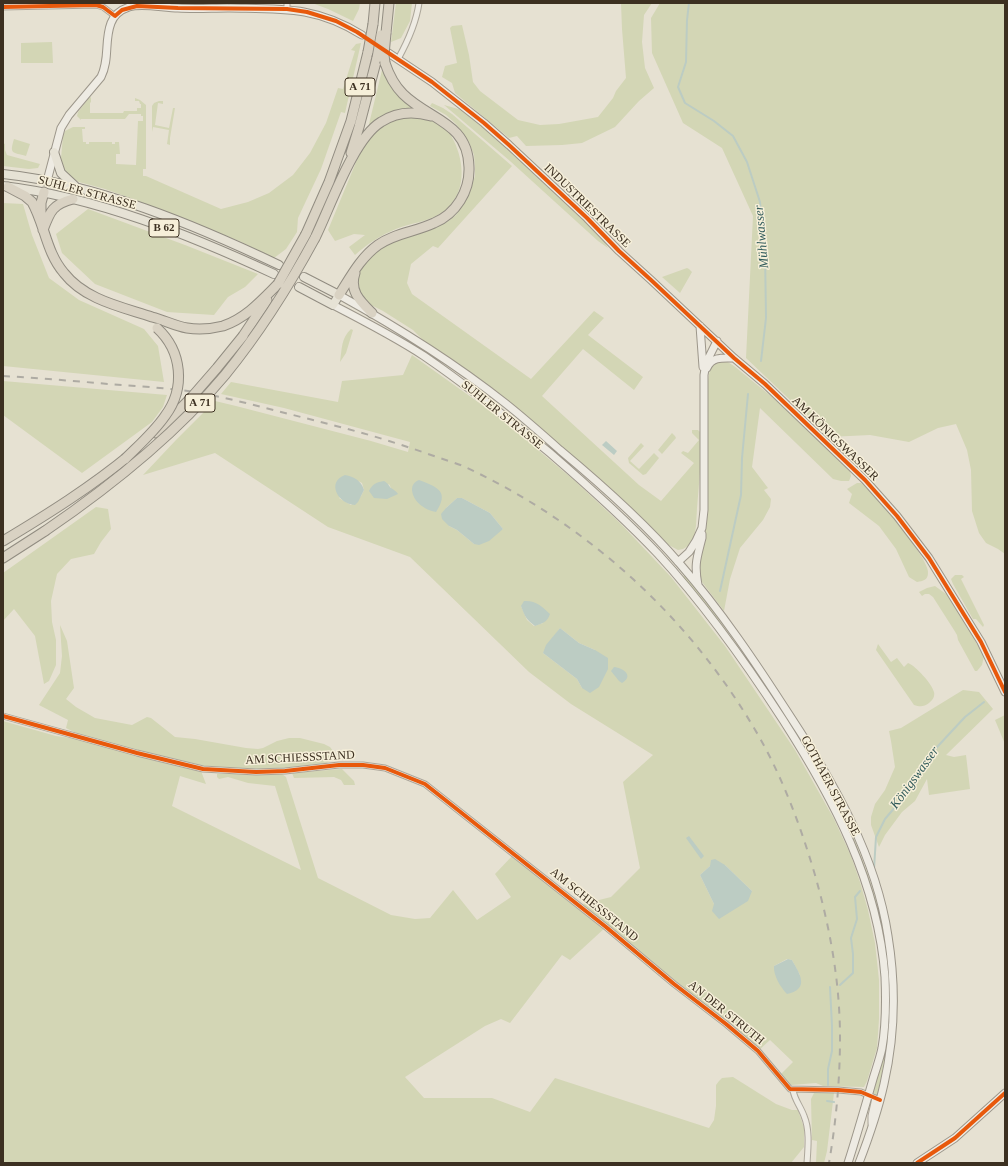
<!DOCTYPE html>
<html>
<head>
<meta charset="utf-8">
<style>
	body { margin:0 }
	#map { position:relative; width:1008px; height:1166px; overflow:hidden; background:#e6e1d2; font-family:Georgia,serif }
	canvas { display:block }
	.frame { position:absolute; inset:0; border:4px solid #3c3021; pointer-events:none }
</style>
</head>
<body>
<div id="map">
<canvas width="1008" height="1166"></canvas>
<div class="frame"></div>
</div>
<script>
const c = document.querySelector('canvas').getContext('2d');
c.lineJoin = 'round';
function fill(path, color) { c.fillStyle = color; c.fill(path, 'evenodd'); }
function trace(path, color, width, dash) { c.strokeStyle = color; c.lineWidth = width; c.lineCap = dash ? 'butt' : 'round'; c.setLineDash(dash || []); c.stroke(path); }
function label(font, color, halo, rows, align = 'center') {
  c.font = font + ' Georgia,serif'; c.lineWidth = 3; c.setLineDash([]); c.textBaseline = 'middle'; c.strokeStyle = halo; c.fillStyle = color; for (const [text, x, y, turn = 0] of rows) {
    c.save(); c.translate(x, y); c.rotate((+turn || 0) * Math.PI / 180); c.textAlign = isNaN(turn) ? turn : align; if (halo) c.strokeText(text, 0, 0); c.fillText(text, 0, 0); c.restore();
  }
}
fill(new Path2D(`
	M312,3H360L359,9L353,21L328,9Z
	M396,3H412L410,21L401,38L391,42Z
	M621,3H652L644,15L642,42L645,68L654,88L639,101L615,127L582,143L562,145L526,146L517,136L509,138L455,93L452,83L442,77L445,66L457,63L450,28L452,26L462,25L469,55L473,82L480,91L518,120L540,125L559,124L598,117L613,98L616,91L626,78L622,29Z
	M660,3H1005V554L998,549L986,543L979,533L972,511L971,470L967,450L956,424L938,428L909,442L870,435L829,437L746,358L753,216L722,148L683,123L652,53L651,18Z
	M52,42L53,63H21V43Z
	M361,43L345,113L341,112L321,169L298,218L297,232L286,249L274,258L239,241L133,199L105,189L79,182L69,177L64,171L61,158L63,136L65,131L73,127H85V129H82L83,142H86V144H89V142H112V144H115V142H119L120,154H116V164L136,165L138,121H143V116H141V114H129L125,119H81V120L77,116L78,112L89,98L91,97V102L90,103V113H123L124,111H137V108H141V104H140L139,101H135V98L140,100L146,105V169H143V176H146L221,209L248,202L269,193L293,175L310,153L326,123L338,88L343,89L355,51L351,50L356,44Z
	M382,70H384C391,92 401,96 418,109L384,116L370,126L369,124Z
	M159,101H163V104L158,103L155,125L169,128L173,108H175L170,138V145L167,144L169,130L153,127L152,132V106L154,103Z
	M432,103L443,108L452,114L512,166L438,248L433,246L411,264L407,283L412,294L531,379L594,311L604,318L588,335L643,377L634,390L583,349L542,396L639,485L661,501L694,463L681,453L683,451L688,453L699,440L692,433V430H698L700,432V472L697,508L696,526L694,538L688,546L683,549L678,550L665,543L635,512L608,487L482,382L425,342L413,330L383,311L367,303L360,296L356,281L360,270L369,259L380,249L397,240L428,231L447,222L456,215L468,197L475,176V167L474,155L469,142L456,124L446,115L430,106Z
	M444,105L462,110L490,133L596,232L604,241L608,248L598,241L510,161Z
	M412,117C425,118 439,121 448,131C451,133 452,138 454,141C464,162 466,189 449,207C435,221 414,222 396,229C381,235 367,244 355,255L349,247L365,235L354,234L335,241L328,230L359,155L367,140L383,125L400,118Z
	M14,139L30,144L26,156C13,152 9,155 14,139Z
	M3,143L5,144V150L7,155L40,164L38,168L29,169L3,166Z
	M3,203L23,204L32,235L49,278L79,300L144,329L158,346L164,382L3,366Z
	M88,209L185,245L258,274L245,287L228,297L214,315L167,312L95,284L62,253L56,234Z
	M687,268L689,269L692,272L680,293L662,277Z
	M351,329L353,330L346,353L340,362C342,349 341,338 351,329Z
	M412,355L499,417L575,481L621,524L671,577L725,646L795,750L834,819L851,856L860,882L868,910L875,943L879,980V1019L877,1048L867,1081L864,1087L823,1086L816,1083L791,1085L781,1074L793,1062L770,1040L758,1051L606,927L570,960L562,955L510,1023L501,1019L485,1026L405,1077L424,1098H492L530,1112L555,1078L709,1128L714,1120L716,1106V1085L719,1081L722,1078L733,1077L776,1104L792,1110H798L804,1128V1147L791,1163H3V721L56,736L92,741L66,728L68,720L39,705L60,673L62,656L60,625L67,641L74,688L66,699L76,707L95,718L132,725L147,717L151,718L175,737L195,739L246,748L258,749L263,748L277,741L289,738H300L324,744L330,747L333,751V756L332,760L321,766L256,772L183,765L182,767L201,771L206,784L180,776L172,806L301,870L275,786L248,783L228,777L219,779L217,777V774H282L286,777L318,878L391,915L415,919L430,918L453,890L477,920L511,897L495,874L514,854L588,912L583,904L611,897L640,868L623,782L653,755L571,704L529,672L410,557L328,527L215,453L143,475L176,440L215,401L236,406L371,441L408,452L410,442L284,408L221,394L231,382L338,402L342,381L403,375ZM358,481L362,483L364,490L361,496L351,505L339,498ZM389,484L391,488L381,498H374ZM457,498H462L490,513L503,529L474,544L457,530L449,526L446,508ZM521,606L543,623L534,626L527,620ZM560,628L579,643L595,650L582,688L577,679L543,653ZM725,865L752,891L714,904L700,875L710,866ZM787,959L792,960L800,975L774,966Z
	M726,361L734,366L777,401L850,471L851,476L849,481H841L833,479L760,408L752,467L768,488L764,490L771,499L770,507L763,520L740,548L730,579L724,611L702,582L698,574L707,509L708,382C710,368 710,362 726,361Z
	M3,381L167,395L163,407L152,422L82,473L3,415Z
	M672,433L675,436L676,438L662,454L658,450Z
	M641,443L644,446L630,461L639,469L654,453L659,458L646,474L643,475L629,463L628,458Z
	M857,483H861L865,486C874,496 884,505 892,516C900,525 930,564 928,573C928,580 923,581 917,582L909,577L896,549L879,526L849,503L852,494L847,489Z
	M96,507L108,509L111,529L101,542L94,554L71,559L57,574L51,601L52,622L56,640V665L49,681L44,684L35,636L14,609L3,621V573Z
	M685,575C714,611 739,648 765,685C819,764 871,850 886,946C893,997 889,1047 877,1096H876L874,1093V1089L888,1021L875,906L860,857L837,806L805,750L683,577Z
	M955,575H962L964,577L961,579L984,625L983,627L976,619H973L953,584L951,579Z
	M935,586L946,594L955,607L984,656L982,665L977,671H975L958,640L957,635L954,630L933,597L929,594H925L922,596L919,592L927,588Z
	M878,644L891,662L897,658L904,667L908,663C916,666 932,684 934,692C935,696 933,700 929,703C924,707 920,707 914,705L876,650Z
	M963,690L979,692L993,709L946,755L954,757L966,755L970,789L929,795L927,779L915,801L902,812L885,835L879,847L871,825V817L875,804L885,790L895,767L891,741L889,731L901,728Z
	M1005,715V744L995,720Z
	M342,769L354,781L355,785H344L341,780L334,777L294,778L292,773Z
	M814,1093H834L827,1151L824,1163H816L817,1141L812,1140L811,1099Z`), '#d3d6b5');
fill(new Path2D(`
	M606,441L617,451L614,455L602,445Z
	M345,475C354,477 361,480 364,490L358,502L355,505C338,504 326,482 345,475Z
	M419,480C437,487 450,491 436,512C425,510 413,502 412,490C412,485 414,482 419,480Z
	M384,481C389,484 388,485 391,488C394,490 396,491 398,494L387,499L374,498L369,491C372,484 377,482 384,481Z
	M457,498H462L490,513L503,529L489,541L479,545L474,544L457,530L449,526L442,519L441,514L446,508Z
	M524,601C535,600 542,606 550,614C547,623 542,623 535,626C526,619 525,617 521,606Z
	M560,628L579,643L595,650L608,658V669L599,687L590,693L582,688L577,679L543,653L546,645Z
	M614,667C624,668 634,676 622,683L619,681L611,671Z
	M689,836L704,856L701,859L686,838Z
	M715,859L725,865L752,891L748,901L719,919L712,911L714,904L700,875L710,866L711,860Z
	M788,959L792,960C800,974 810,989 787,994C781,988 773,975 774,966Z`), '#bcccc3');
trace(new Path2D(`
	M689,3L687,20L686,62L678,87L685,103L714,121L733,136L747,162L760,202L765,251L766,318L761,361
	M720,591L741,495L742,458L748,394
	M874,869L876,837L885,819L912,787L926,759L951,732L965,717L984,702
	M840,985L853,973V954L851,938L857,919L855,897L860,891
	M828,1085V1069L832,1051V1026L830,987
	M827,1101L834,1102`), '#bcccc3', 2);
const street = new Path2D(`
	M3,7L96,5L103,7L115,16
	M287,9V3
	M398,59C408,41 416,24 419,3
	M3,716L137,753L203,769L256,772L285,771L339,765H363L385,768L425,784L606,927L674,984L726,1024L758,1051L790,1089L838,1090L861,1092L880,1100
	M793,1090C794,1099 801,1107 804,1116C810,1130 808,1148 807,1163
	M871,1124V1116L875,1098`);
const secondary = new Path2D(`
	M230,8C282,9 316,6 362,35
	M387,52L432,82L484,123L509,145L587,218L619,251L651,280L734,358L765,384L865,480L897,516L929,558L981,642L1005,692
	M47,181L61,128L69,115L101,77C110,59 104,41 111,23C114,15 120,10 129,7C142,3 164,8 178,8C195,9 211,8 228,8
	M339,295C397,327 453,362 505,403C524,418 542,434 560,450C602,485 644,522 680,564C721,611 756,663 790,716C834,783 876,856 888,936C896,985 895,1036 884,1084C878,1111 869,1137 859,1163
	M333,305C364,321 395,337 424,356C468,386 509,419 550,453C587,485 624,518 658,554C704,604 746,663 783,720C833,798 878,882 885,977C886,1000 886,1025 882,1048C880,1058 876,1069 873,1079C865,1107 857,1135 848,1163
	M700,326L703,367
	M707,368C712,356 724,358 734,358
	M678,562L689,552L696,541L702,528L704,510V375L706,363L717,341
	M698,585C694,564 697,558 702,538V534
	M917,1163L955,1138L1005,1093`);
const primary = new Path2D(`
	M54,152L61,173L75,186
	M3,174C97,184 195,225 279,265
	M3,186C96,197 190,235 274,274
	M299,287L333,305L339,295L304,277`);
const highway = new Path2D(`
	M373,24L375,3
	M386,33L389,3
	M351,153L359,127L377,58
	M8,187L25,196L32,202C45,225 46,252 64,273C85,300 122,307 152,317C164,320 175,326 187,328C199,330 211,329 223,326C246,318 261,301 278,284
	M41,219V203L44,192
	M43,230C50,211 53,204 73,199
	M306,234L329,182L351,121L368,52
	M315,238C330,208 353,139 381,122C396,112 414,111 431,116
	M355,273C349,291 360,301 372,313
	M339,295C350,278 360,258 378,245C395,233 415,232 434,223C456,214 470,191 469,167C468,122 429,120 403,94C394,85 389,75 385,63
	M243,336L267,300
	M156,433L190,399
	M3,541C48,514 91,487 131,454
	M3,558L45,531`);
trace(street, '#aca69a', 7);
trace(secondary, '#9c968a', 9);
trace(primary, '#918c81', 10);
trace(highway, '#918c81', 11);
trace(street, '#eeebe3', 5);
trace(secondary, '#eeebe3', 7);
trace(primary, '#e6e2d5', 8);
trace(highway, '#d9d2c3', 9);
trace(new Path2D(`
	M3,376C38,378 74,381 109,384C137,386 166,388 195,392C212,395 229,399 246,403C276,411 306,418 336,426C368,434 400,444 431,455C442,459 453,462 463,466C584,522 686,613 754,728C781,773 800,824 815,875C830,928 840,982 840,1038C840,1080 836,1122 829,1163`), '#aeaba3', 2, [7, 7]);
const highwayBridge = new Path2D(`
	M368,52L373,24
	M377,58L381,35
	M385,63L384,55L386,33
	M278,284L306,234
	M190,399L217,368L243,336
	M125,459C139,445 154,432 165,416C186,388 182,351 157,328
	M45,531C111,486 174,436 225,375C260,332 289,286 315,238`);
trace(highwayBridge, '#918c81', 11, []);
trace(highwayBridge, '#d9d2c3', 9);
trace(new Path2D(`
	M3,7L96,5L103,7L115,16L122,10L137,6L178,8L287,9L307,12L336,21L357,32L432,82L484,123L509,145L587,218L619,251L651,280L734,358L765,384L865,480L897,516L929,558L981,642L1005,692
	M3,716L137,753L203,769L256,772L285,771L339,765H363L385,768L425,784L606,927L674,984L726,1024L758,1051L790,1089L838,1090L861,1092L880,1100
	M917,1163L955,1138L1005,1093`), '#e8590c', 4);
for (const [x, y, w] of [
	[360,87,30],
	[164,228,30],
	[200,403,30]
]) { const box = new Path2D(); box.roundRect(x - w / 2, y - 9, w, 18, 3); c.fillStyle = '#f6efd9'; c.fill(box); trace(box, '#3c3021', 1); }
label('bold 11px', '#3c3021', null, [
	["A 71",360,87],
	["B 62",164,228],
	["A 71",200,403]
]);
label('12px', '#3c3021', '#f6efd9', [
	["SUHLER STRASSE",87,193,15],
	["INDUSTRIESTRASSE",587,206,44],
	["SUHLER STRASSE",502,415,39],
	["AM KÖNIGSWASSER",835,439,44],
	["AM SCHIESSSTAND",300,758,-3],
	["GOTHAER STRASSE",830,786,62],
	["AM SCHIESSSTAND",594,905,39],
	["AN DER STRUTH",726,1013,39]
]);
label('italic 13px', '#315b5b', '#f6efd9', [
	["Mühlwasser",762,237,-95],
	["Königswasser",915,778,-54]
]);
</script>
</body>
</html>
